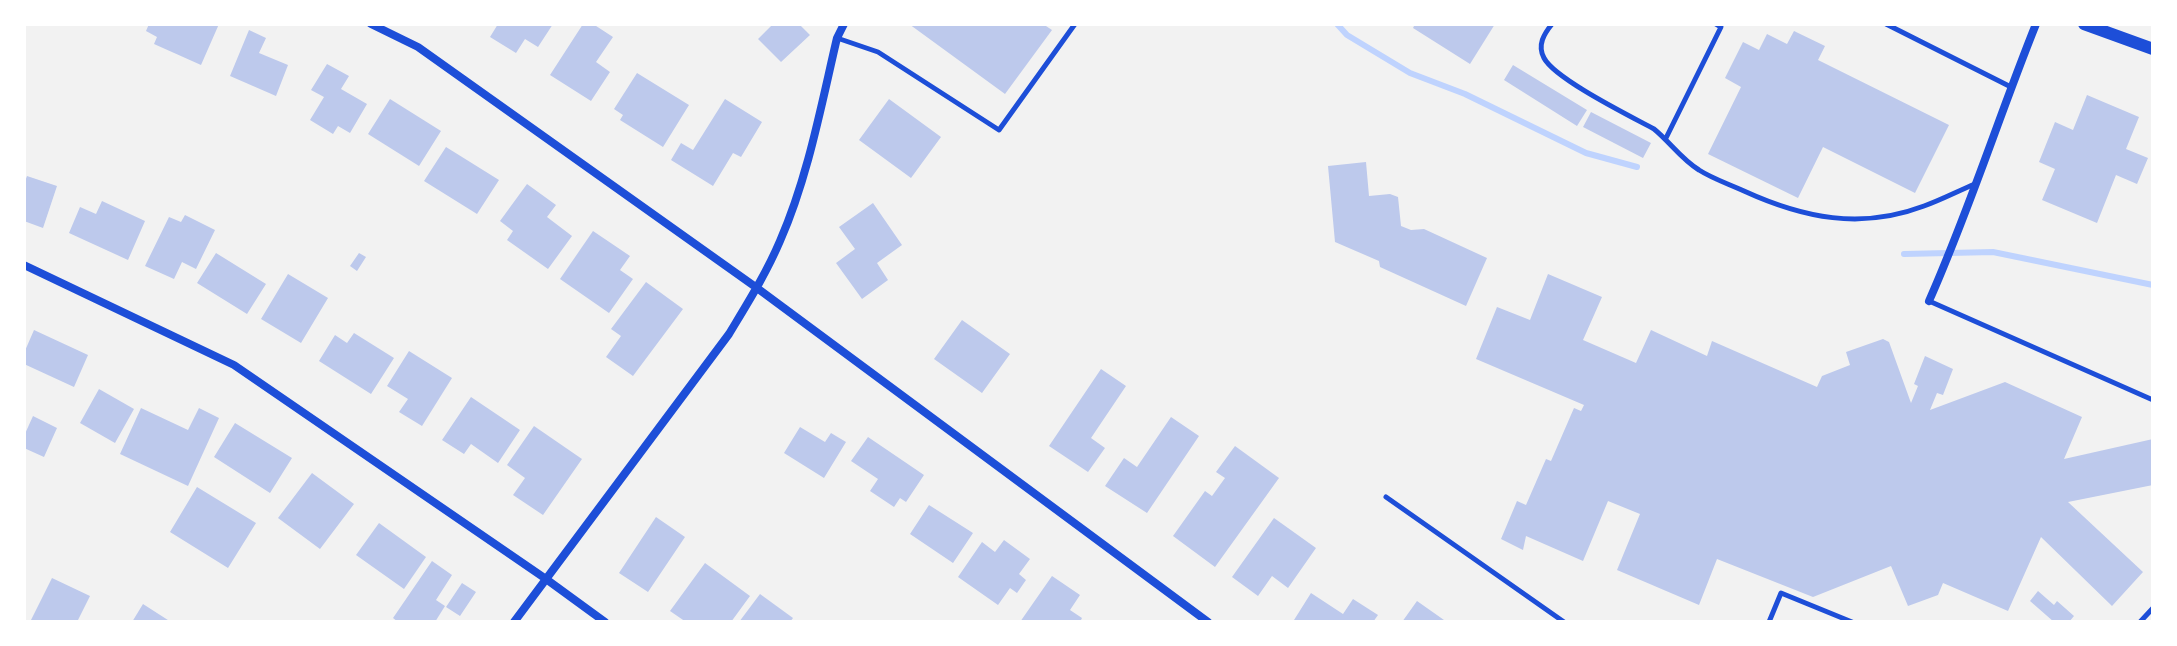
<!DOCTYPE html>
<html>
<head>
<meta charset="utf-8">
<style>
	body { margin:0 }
	#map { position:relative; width:2177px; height:646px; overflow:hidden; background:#f2f2f2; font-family:Mulish,sans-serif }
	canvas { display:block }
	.frame { position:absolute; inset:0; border:26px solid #fff; pointer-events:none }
</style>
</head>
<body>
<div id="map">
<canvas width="2177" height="646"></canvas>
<div class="frame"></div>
</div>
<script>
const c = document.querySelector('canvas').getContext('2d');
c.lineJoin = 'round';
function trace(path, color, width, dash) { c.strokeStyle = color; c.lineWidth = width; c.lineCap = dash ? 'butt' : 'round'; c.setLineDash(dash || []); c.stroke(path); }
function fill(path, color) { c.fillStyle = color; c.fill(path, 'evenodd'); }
trace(new Path2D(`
	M1337,24L1347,35L1410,73L1465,94L1586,153L1637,167
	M1904,254L1993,252L2153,285`), '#bfd3fe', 6);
fill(new Path2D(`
	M149,24H219L201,65L154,44L157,37L146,31Z
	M498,24H553L538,47L525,39L516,53L490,37Z
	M583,24H593L613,37L596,62L610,72L591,101L550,75Z
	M773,24H799L810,35L781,62L758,39Z
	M909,24H1043L1052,30L1005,94Z
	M1415,24H1495L1470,64L1413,28Z
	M249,30L266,38L259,53L288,65L276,96L230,76Z
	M1794,31L1825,46L1818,60L1949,125L1915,193L1823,147L1798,198L1708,154L1741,87L1725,78L1743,42L1759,50L1767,34L1787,44Z
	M327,64L349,76L341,89L367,104L350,133L338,126L333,134L310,120L324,97L311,90Z
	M1513,65L1587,110L1577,126L1504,80Z
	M637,73L689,105L663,147L620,120L623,115L614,109Z
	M2087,95L2139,117L2126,149L2148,158L2137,184L2116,175L2097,223L2042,200L2055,169L2039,162L2055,122L2073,130Z
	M390,99L441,131L419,166L368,134Z
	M725,99L762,122L741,157L733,153L713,186L671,160L681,143L693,150Z
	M889,99L941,137L911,178L859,140Z
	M1591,112L1651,143L1643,158L1583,127Z
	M446,147L499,180L477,214L424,181Z
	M1366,162L1369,196L1390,194L1398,197L1401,226L1411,230L1424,229L1487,258L1466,306L1380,267L1379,261L1335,242L1328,166Z
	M27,176L57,186L43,228L24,221V184Z
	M527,184L556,205L547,217L572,236L548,269L507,240L513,231L500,221Z
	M102,201L145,221L128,260L69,233L80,207L96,214Z
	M873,203L902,245L877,263L888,280L862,299L836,263L855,249L839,227Z
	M185,215L215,230L196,269L182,262L174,279L145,266L169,217L181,222Z
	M593,231L630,256L620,270L633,279L609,313L560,279Z
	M216,253L266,284L247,314L197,283Z
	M359,253L366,257L357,271L350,266Z
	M288,274L328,298L301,343L261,319Z
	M1548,274L1602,297L1583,340L1636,363L1651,330L1707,356L1712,341L1817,387L1822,376L1850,365L1846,352L1883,339L1889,342L1911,403L1918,386L1914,384L1925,356L1953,369L1943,395L1937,393L1930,410L2005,382L2082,417L2064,459L2153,439V485L2068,502L2143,572L2112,606L2041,537L2008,611L1943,583L1938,595L1908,606L1891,566L1813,597L1717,559L1699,605L1617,570L1640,514L1608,501L1583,561L1526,536L1523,550L1501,539L1517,501L1526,505L1546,459L1551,461L1574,408L1581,411L1584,405L1476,359L1497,307L1530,320Z
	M646,282L683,309L633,376L606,357L621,336L611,329Z
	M962,320L1010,354L982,393L934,359Z
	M34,330L88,355L74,387L24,364V353Z
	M354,333L394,358L371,394L319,361L335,335L347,343Z
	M409,351L452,378L422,426L399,412L408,399L387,386Z
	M1101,369L1126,386L1091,438L1105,448L1088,472L1049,446Z
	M99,389L134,409L115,443L80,423Z
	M471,397L520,430L498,463L471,444L464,454L442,440Z
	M141,408L188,430L199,408L219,418L188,486L120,454Z
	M33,416L57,428L44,457L24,448V436Z
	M1171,417L1199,436L1147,513L1105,486L1124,458L1137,467Z
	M235,423L292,458L270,493L214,457Z
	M534,426L582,459L543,515L513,495L525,478L507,465Z
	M800,427L825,442L831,433L846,442L824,478L784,453Z
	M868,437L924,475L906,502L900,498L894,507L870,491L878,479L851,461Z
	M1235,446L1279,478L1215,567L1173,536L1205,491L1212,496L1225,478L1216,472Z
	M312,473L354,504L320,549L278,518Z
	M197,487L256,523L228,568L170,532Z
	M929,505L973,533L953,563L910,534Z
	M656,517L685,537L648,592L619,573Z
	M1274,518L1316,548L1288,588L1272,576L1258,596L1232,577Z
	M379,523L426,557L404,589L356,555Z
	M1004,540L1030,559L1019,574L1026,580L1017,593L1010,588L998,605L958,577L982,542L995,552Z
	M432,561L452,575L436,600L445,606L435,622H398L393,618Z
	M705,563L750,596L731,622H686L670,611Z
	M1052,576L1080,595L1070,610L1082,618L1080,622H1020Z
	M52,578L90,596L77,622H67L62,620L61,622H30Z
	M462,583L476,592L460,616L446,607Z
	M2038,591L2054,605L2057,601L2074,616L2069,622H2054L2030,601Z
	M1311,593L1343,614L1353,599L1378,615L1373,622H1297L1294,620Z
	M760,594L793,618L790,622H739Z
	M1417,601L1444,620L1443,622H1402Z
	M143,604L171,622H132Z`), '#bdc9ec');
trace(new Path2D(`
	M1552,24C1544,34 1537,45 1544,58C1555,79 1630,116 1654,129C1670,142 1681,159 1699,170C1713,179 1729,184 1744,191C1803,218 1861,230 1924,206C1941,200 1958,191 1975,184
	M1886,24L2011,87
	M837,38L878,52L999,130L1075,24
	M1666,138L1721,27L1716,24
	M1929,301L2153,400
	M1386,497L1564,622
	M1769,622L1781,593L1852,622
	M2140,622L2153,608`), '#1d4ed8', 5);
trace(new Path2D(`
	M371,24L418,47L757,288L1208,622
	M24,265L234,365L546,579L605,622
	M1929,301C1969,211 1999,116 2036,24
	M514,622L729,334C747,304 766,274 780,241C808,177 821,106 837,38L844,24`), '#1d4ed8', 8);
trace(new Path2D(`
	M2084,24L2153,49`), '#1d4ed8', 12);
</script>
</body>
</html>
